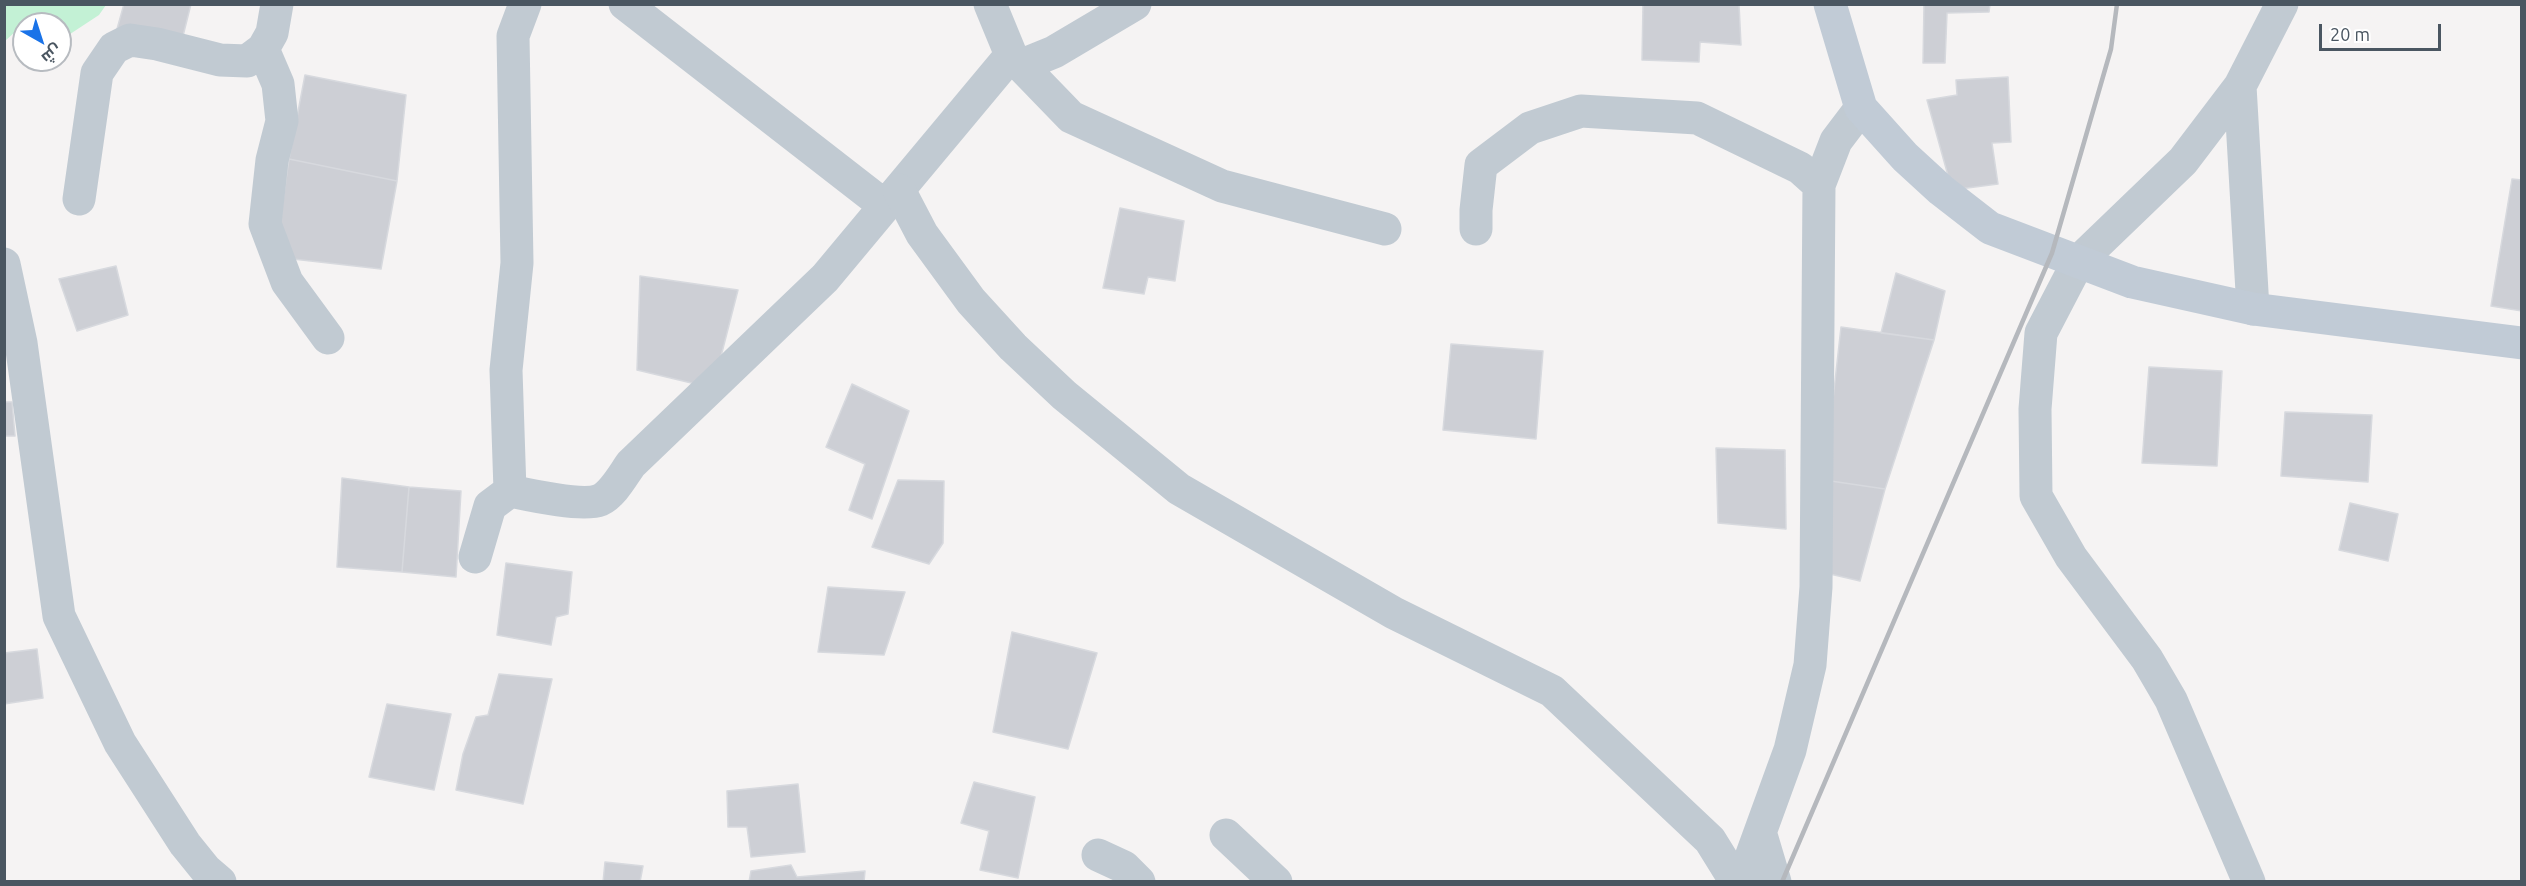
<!DOCTYPE html>
<html>
<head>
<meta charset="utf-8">
<style>
	body { margin:0 }
	#map { position:relative; width:2526px; height:886px; overflow:hidden; background:#f5f3f3; font-family:Ubuntu,Cairo,sans-serif }
	canvas { display:block }
	.frame { position:absolute; inset:0; border:6px solid #4a5661; pointer-events:none }
	.north { position:absolute; left:12px; top:12px; width:60px; height:60px; box-sizing:border-box; background:#fff; border:2px solid #b7bbc0; border-radius:50%; rotate:141deg; font-size:16px; font-weight:700; line-height:24px; text-align:center; color:#4a5661 }
	.north::after { content:''; display:block; margin:auto; width:21px; height:27px; background:#1a73e8; clip-path:polygon(50% 0,100% 100%,50% 72%,0 100%) }
	.scale { position:absolute; left:2319px; top:24px; width:122px; height:27px; box-sizing:border-box; border:3px solid #4a5661; border-top:0; padding-left:8px; font-size:18px; line-height:21px; white-space:nowrap; color:#4a5661; -webkit-text-stroke:4px #fff; paint-order:stroke }
</style>
</head>
<body>
<div id="map">
<canvas width="2526" height="886"></canvas>
<div class="frame"></div>
<div class="north">ش</div>
<div class="scale">20 m</div>
</div>
<script>
const c = document.querySelector('canvas').getContext('2d');
c.lineJoin = 'round';
function fill(path, color) { c.fillStyle = color; c.fill(path, 'evenodd'); }
function trace(path, color, width, dash) { c.strokeStyle = color; c.lineWidth = width; c.lineCap = dash ? 'butt' : 'round'; c.setLineDash(dash || []); c.stroke(path); }
fill(new Path2D(`
	M5,4H106V5L99,15L61,40L60,24H24V34L15,32L5,41Z`), '#c3f1d5');
const building = new Path2D(`
	M124,4H191L181,44L117,29Z
	M1643,4H1739L1741,45L1700,42L1699,62L1642,60Z
	M1924,4H1990L1989,12L1947,13L1945,63H1923Z
	M305,75L406,95L397,181L289,159Z
	M2008,77L2011,142L1992,143L1998,184L1952,190L1927,100L1957,95L1956,80Z
	M289,159L397,181L381,269L284,258L277,242Z
	M2512,179L2522,180V311L2491,306Z
	M1120,208L1184,221L1175,281L1148,277L1144,294L1103,288Z
	M116,266L128,315L77,331L59,279Z
	M1896,273L1945,291L1934,340L1881,333Z
	M640,276L738,290L717,372L704,386L637,370Z
	M1841,327L1934,340L1885,489L1824,480Z
	M1451,344L1543,351L1536,439L1443,430Z
	M2149,367L2222,371L2217,466L2142,463Z
	M852,384L909,411L872,519L849,510L865,464L826,447Z
	M4,402H12L15,436H4Z
	M2285,412L2372,415L2368,482L2281,476Z
	M1716,448L1785,450L1786,529L1718,523Z
	M342,478L409,487L402,572L337,567Z
	M898,480L944,481L943,543L929,564L872,547Z
	M1824,480L1885,489L1860,581L1830,574Z
	M409,487L461,491L456,577L402,572Z
	M2350,503L2398,514L2388,561L2339,550Z
	M506,563L572,572L568,614L556,617L551,645L497,635Z
	M828,587L905,592L884,655L818,652Z
	M1012,632L1097,653L1068,749L993,732Z
	M37,649L43,698L4,704V653Z
	M499,674L552,679L523,804L456,790L463,754L476,717L488,715Z
	M387,704L451,714L434,790L369,777Z
	M974,782L1035,797L1018,878L980,870L989,831L961,823Z
	M798,784L805,852L751,857L747,827H728L727,791Z
	M605,862L643,866L640,882H603Z
	M791,865L797,877L865,871L864,882H749L751,871Z`);
fill(building, '#cdcfd5');
trace(building, '#d7d9de', 1.5);
trace(new Path2D(`
	M625,4L885,206
	M990,4L1011,55L1071,117L1222,186L1385,229
	M263,49L278,84L282,121L272,160L265,224L287,282L328,338
	M1022,65L1054,52L1135,4
	M2240,86L2183,161L2078,262L2041,333L2035,409L2036,496L2071,557L2147,659L2171,700L2249,882
	M79,199L97,73L114,48L130,40L157,44L220,60L247,61L263,49L272,33L277,4
	M4,264L21,343L59,616L120,743L185,844L206,870L220,882
	M2253,309L2240,86L2282,4
	M510,491L506,370L517,263L513,36L525,4
	M475,557L490,506L510,491C529,495 583,507 600,500C613,494 623,475 631,464L825,278L1011,55
	M1226,835L1276,882
	M1098,855L1124,867L1139,882`), '#c1cad2', 33);
trace(new Path2D(`
	M899,190L922,234L971,301L1013,347L1064,395L1179,489L1394,613L1552,691L1710,840L1736,882
	M1476,229V210L1481,165L1530,128L1581,111L1697,118L1800,168L1819,185
	M1761,835L1775,882
	M1742,882L1790,750L1810,665L1816,587L1819,185L1836,141L1861,108`), '#c1cad2', 33);
trace(new Path2D(`
	M1830,4L1861,108L1905,157L1941,190L1990,228L2132,282L2253,309L2522,343`), '#c1cbd6', 33);
trace(new Path2D(`
	M1782,882L2052,253L2111,49L2117,4`), '#b5b8bd', 4.5);
</script>
</body>
</html>
